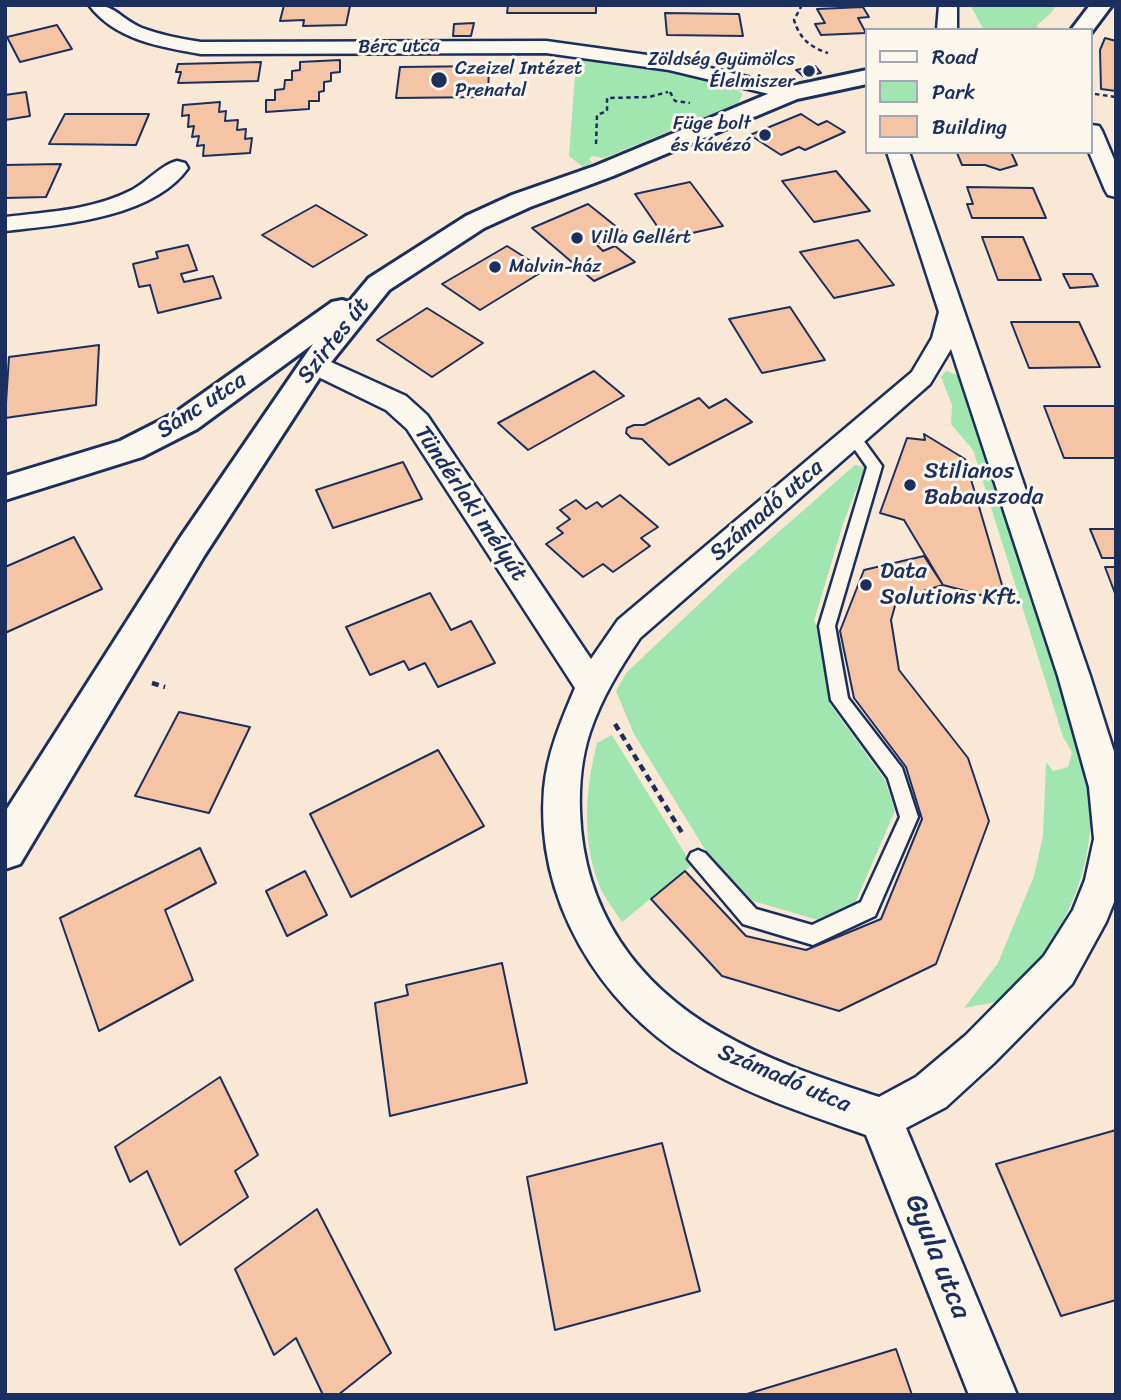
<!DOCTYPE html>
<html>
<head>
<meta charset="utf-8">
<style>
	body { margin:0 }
	#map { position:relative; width:1121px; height:1400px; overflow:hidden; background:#f9e8d6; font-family:Sriracha,sans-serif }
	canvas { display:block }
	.frame { position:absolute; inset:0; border:7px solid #1b2f5e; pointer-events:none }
	.legend { position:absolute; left:865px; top:28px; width:228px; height:126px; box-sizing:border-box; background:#fbf7ec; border:2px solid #a1a7b3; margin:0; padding:9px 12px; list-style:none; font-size:21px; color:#1b2f5e }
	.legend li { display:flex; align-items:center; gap:14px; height:35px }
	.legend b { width:35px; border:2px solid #a1a7b3 }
</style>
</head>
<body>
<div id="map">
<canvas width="1121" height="1400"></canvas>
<div class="frame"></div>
<ul class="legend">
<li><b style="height:9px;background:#fbf7ec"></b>Road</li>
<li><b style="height:19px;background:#a1e6b1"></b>Park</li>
<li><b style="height:19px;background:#f5c4a4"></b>Building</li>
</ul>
</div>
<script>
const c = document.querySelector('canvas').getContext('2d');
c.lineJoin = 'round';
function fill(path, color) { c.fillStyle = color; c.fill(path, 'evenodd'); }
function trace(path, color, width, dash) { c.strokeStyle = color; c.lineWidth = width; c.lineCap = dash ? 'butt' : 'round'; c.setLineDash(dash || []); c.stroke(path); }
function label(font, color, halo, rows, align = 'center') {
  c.font = font + ' Sriracha,sans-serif'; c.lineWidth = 6; c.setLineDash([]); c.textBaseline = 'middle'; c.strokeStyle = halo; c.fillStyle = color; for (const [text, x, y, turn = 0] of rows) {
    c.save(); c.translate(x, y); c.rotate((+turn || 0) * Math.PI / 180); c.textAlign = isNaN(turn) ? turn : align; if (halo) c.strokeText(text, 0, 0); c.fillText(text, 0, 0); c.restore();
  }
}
fill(new Path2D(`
	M970,5H1057L1050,14L1036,26L1043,30H984Z
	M576,60C605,62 727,76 743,94L738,103L604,158L592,156L589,159L592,163L583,167L569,156Z
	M946,371L958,375L962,383L1086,757C1098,832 1088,880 1050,945C1037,966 1026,985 1005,998C994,1004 976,1005 964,1008L998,963L1034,876L1043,836L1046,762L1053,771L1068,767L1072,752L1063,737L973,450L951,424L952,405L941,377Z
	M855,465L865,467L843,524L814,621L817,627L830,704L885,780L895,811L855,903L818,920L753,901L706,851L634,734L616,691L626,673L733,572Z
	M612,735L692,865L622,922C615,911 606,900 601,889C581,843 585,790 597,743Z`), '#a1e6b1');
const building = new Path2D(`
	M284,5H343L350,6L346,25L303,26L304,20L280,21Z
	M508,5H596V13H507Z
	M863,7L869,17L858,18L866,33L821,35L815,24L825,23L817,9Z
	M665,13L739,14L743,36L667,35Z
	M474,23L471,36H453L454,24Z
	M57,25L72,49L20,62L7,37Z
	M1105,38L1116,41V91L1101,89L1100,50Z
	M340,60V72L331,73V81L324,82V91L319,92V101H309V109L266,112V100H275V90L284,89L285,80H292V71L300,70V62Z
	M261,62L258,81L178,83L181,72H176L178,64Z
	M489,66L488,97L396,98L400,67Z
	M815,66L821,73L803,76L796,70Z
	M26,92L30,116L5,120V95Z
	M220,102L219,112L226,111L225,121L238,120L237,130L246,129L245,139L252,138L250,153L203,156L204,145L197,146L199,136L192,137L194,126L188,127L189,115L182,116L183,105Z
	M65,114H149L136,145L49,144Z
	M801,114L818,125L827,121L845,132L805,150L799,147L781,155L750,135Z
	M1011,152L1017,165L1000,170L985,165H962L957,153L953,152Z
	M61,164L46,197L5,198V165Z
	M836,171L870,211L814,222L782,181Z
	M690,182L723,226L666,239L635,194Z
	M967,187L1033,188L1046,218H972L967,204H973Z
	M588,204L623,232L596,244L603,251L615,246L635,262L594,281L532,228Z
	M316,205L367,235L313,267L262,235Z
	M982,237H1023L1041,280H998Z
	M858,240L894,285L834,298L800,252Z
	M188,245L197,270L181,274L184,282L213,276L221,298L158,313L150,285L139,287L133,264L158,258L156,252Z
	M507,246L545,270L480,310L442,284Z
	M1063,274H1092L1098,286L1070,288Z
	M790,307L825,360L762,373L729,319Z
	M427,308L483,343L432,377L377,340Z
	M1011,322H1079L1100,367L1029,368Z
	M99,345L96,405L5,418L9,357Z
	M594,371L624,396L528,450L498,423Z
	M699,398L709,408L726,399L752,422L669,465L642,439L631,438L626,433L627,428L634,425H644Z
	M1044,406H1116V458H1064Z
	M924,434L965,459L1007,602L943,585L904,520L880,513L907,438L925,440Z
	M403,462L422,499L333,528L316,490Z
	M620,495L658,527L641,538L650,546L613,572L603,564L583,577L546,544L563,533L557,528L570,519L560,510L576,500L586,509L597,502L602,507Z
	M1090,529H1116V558H1102Z
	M74,537L102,589L5,633V567Z
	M924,556L943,585L897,599L891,620L899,670L968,758L989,821L936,964L839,1011L722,976L651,899L685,871L746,936L806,950L881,919L922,819L906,767L854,698L840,631L864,570Z
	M1105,567H1116V596Z
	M430,593L451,630L471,621L495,663L438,687L425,663L409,670L404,661L370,675L346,627Z
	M179,712L250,727L209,813L135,796Z
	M438,750L484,826L351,897L310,814Z
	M200,848L216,883L165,910L193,980L99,1031L60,918Z
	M305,871L327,915L287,936L266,891Z
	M502,963L527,1083L390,1116L375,1003L408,995L406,985Z
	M220,1077L258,1155L235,1171L248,1197L180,1245L147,1171L130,1182L115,1147Z
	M1116,1130V1300L1061,1316L996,1164Z
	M662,1143L700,1291L555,1330L527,1177Z
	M317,1209L391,1353L338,1395H323L296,1338L274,1355L235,1269Z
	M896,1349L912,1395H748L747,1394Z`);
fill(building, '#f5c4a4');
trace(building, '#1b2f5e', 2);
const service = new Path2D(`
	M853,432L858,433L882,466L835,626L848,698L902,768L918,817L875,916L813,945L743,924L688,859L691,853L698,850L705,853L756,909L812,925L861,902L900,817L888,778L831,700L819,626L867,467L846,437Z`);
const minor = new Path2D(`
	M89,5C118,5 117,17 142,28C161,35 181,39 201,42L546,41L669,58L797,89L800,93L797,97L790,99L669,70L546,53L201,54C161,47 115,40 89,5Z
	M939,5H957V30H937Z
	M1091,125L1099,126L1102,131L1116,164V197L1108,195L1105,190L1089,152Z
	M887,152H909L1090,676L1116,758V897L1106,922L1072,984L994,1063L946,1107L906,1128L1017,1395H969L866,1135C807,1114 744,1094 690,1060C599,1004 535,899 544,789C547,754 561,721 575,688L407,429L386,410L304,370L300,364L304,358L313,355L322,358L406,396L427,415L591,659L618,620L912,372L932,338L939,312ZM951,349L1058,676L1089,787L1094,839L1085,880L1073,910L1044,956L966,1035L916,1077L879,1097C825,1079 771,1062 721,1033C636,984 583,910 580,811C579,785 582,756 590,732C602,697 620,668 640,638L930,384Z
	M177,161L185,163L188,168C153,218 60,225 5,231V217C48,212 93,210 132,190C147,182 161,165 177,161Z`);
const tertiary = new Path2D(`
	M1090,5H1112L1091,33V30H1071Z
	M867,70V84L797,99L613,176L530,207L484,228L389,290L324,371L204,556L20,864L5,869V812L180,538L313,344L197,429L142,457L5,500V476L120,441L175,413L332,302L342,300L349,302L369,278L466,216L512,195L595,166L782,88Z`);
trace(service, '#1b2f5e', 5);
trace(minor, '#1b2f5e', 5);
trace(tertiary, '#1b2f5e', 6);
trace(new Path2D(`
	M802,5L794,20C800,39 810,47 828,53
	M670,92L675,101L690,103
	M1095,94L1116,97
	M596,144L597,115L607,111V98L649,97L668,92`), '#1b2f5e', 2.5, [4.5, 3.5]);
trace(new Path2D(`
	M152,683L165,687
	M615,724L684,836`), '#1b2f5e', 4.5, [7, 5]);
fill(service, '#fbf7ec');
fill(minor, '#fbf7ec');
fill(tertiary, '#fbf7ec');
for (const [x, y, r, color] of [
	[809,71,7,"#1b2f5e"],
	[439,80,9,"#1b2f5e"],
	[765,135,7,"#1b2f5e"],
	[577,238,7,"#1b2f5e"],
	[495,267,7,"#1b2f5e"],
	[910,485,7,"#1b2f5e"],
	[866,585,7,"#1b2f5e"]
]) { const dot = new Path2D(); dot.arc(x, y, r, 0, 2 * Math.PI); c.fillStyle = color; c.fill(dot); trace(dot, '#fbf7ec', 2.5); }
label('19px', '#1b2f5e', '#fbf7ec', [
	["Bérc utca",399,47,-1]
]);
label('19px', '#1b2f5e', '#fbf7ec', [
	["Zöldség Gyümölcs",795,60,"right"],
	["Élelmiszer",795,82,"right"],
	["Czeizel Intézet",455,69],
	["Prenatal",455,91],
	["Füge bolt",751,124,"right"],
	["és kávézó",751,146,"right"],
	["Villa Gellért",591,238],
	["Malvin-ház",509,267]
], 'left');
label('23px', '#1b2f5e', '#fbf7ec', [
	["Szirtes út",334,341,-52],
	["Sánc utca",202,406,-33],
	["Tündérlaki mélyút",470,504,56],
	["Számadó utca",767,511,-41],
	["Számadó utca",784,1079,23]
]);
label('23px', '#1b2f5e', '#fbf7ec', [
	["Stilianos",924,472],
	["Babauszoda",924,498],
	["Data",880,572],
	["Solutions Kft.",880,598]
], 'left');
label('28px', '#1b2f5e', '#fbf7ec', [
	["Gyula utca",937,1257,68]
]);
</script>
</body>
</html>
